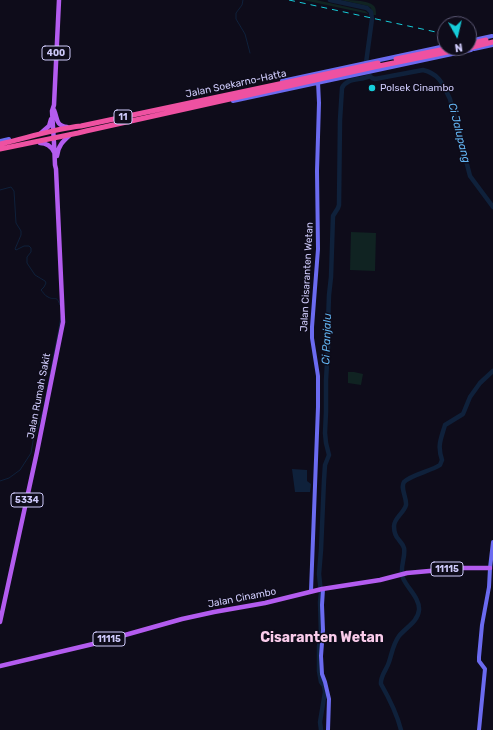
<!DOCTYPE html>
<html>
<head>
<meta charset="utf-8">
<style>
	body { margin:0 }
	#map { position:relative; width:493px; height:730px; overflow:hidden; background:#0e0c1a; font-family:Rubik,sans-serif }
	canvas { display:block }
	.north { position:absolute; left:437px; top:16px; width:40px; height:40px; box-sizing:border-box; background:#0e0c1a; border:1px solid #5b5874; border-radius:50%; rotate:172deg; font-size:11px; font-weight:700; line-height:16px; text-align:center; color:#cecafa }
	.north::after { content:''; display:block; margin:auto; width:14px; height:18px; background:#16cdda; clip-path:polygon(50% 0,100% 100%,50% 72%,0 100%) }
</style>
</head>
<body>
<div id="map">
<canvas width="493" height="730"></canvas>
<div class="north">N</div>
</div>
<script>
const c = document.querySelector('canvas').getContext('2d');
c.lineJoin = 'round';
function fill(path, color) { c.fillStyle = color; c.fill(path, 'evenodd'); }
function trace(path, color, width, dash) { c.strokeStyle = color; c.lineWidth = width; c.lineCap = dash ? 'butt' : 'round'; c.setLineDash(dash || []); c.stroke(path); }
function label(font, color, halo, rows, align = 'center') {
  c.font = font + ' Rubik,sans-serif'; c.lineWidth = 3; c.setLineDash([]); c.textBaseline = 'middle'; c.strokeStyle = halo; c.fillStyle = color; for (const [text, x, y, turn = 0] of rows) {
    c.save(); c.translate(x, y); c.rotate((+turn || 0) * Math.PI / 180); c.textAlign = isNaN(turn) ? turn : align; if (halo) c.strokeText(text, 0, 0); c.fillText(text, 0, 0); c.restore();
  }
}
fill(new Path2D(`
	M303,0H316L365,11L369,14Z
	M341,0C348,0 369,0 374,6C376,8 376,12 376,15H372L371,8L368,6Z
	M351,232L376,233L375,271L350,270Z
	M348,372H354L363,374L361,385L348,383Z`), '#102322');
fill(new Path2D(`
	M292,469L307,470V481L311,484L310,492H295Z`), '#0f213b');
trace(new Path2D(`
	M243,0L242,5L236,13V19L245,34L250,53
	M0,190L11,187L14,191L16,223L21,231V235L15,249L16,250L24,246H29L31,248V252L27,257V263L35,275L45,281L46,283L44,287L41,290C43,292 45,296 48,297C55,301 56,294 60,305
	M0,481L9,478L20,470L31,453L33,441L43,411L59,328L61,316`), '#0f213b', 1);
trace(new Path2D(`
	M330,0L367,8L371,12L372,19L366,63L367,67
	M370,76L372,78L375,79L423,70C440,74 443,85 450,99L470,176L493,207
	M321,730L320,722L325,692L324,686L321,682L319,671V646L321,634L320,602L321,593L319,574L321,550L324,480L325,465L329,455L326,443L325,433L326,412V380L328,347V324L329,295L331,277L333,216L338,208L339,205L340,120L342,88C347,77 361,81 370,76
	M401,730C397,714 389,698 381,684C380,676 387,669 389,662C392,653 393,644 399,636C405,628 418,622 419,610C420,598 407,588 403,578C399,568 406,557 404,548C403,544 401,543 399,540C396,537 394,531 394,526C394,518 404,513 406,505C407,498 400,488 404,482C410,475 431,471 440,465L442,460C437,445 441,439 445,425L463,414L470,397L480,383L493,371`), '#0f213b', 4.5);
trace(new Path2D(`
	M282,81L445,46
	M233,101L471,50
	M0,141L9,139
	M323,589L322,605L323,630L321,656L322,674L325,682L329,699L328,730
	M311,591L318,407V376L312,338V327L318,249L317,171L319,103L318,82
	M479,730L485,669L479,661V657L482,625L489,587L490,568L493,542`), '#6b6bf0', 4);
trace(new Path2D(`
	M54,110C58,119 55,125 67,127
	M41,133L49,126L51,119
	M40,143C47,143 51,146 54,152
	M57,156C58,146 63,141 70,135
	M0,622L37,452L63,322L56,169L55,165L54,143L52,111L54,105L59,0
	M0,666L93,644L182,619L214,612L265,603L322,589L380,580L407,573L463,568H490`), '#b35cef', 4.5);
trace(new Path2D(`
	M396,59L450,48
	M0,144C27,138 53,129 81,126L378,63
	M0,149L78,133L86,131L374,67L467,48`), '#ee51a1', 5);
trace(new Path2D(`
	M289,0L445,34
	M469,38L493,44`), '#16cdda', 1, [6, 5]);
trace(new Path2D(`
	M469,41L492,36
	M474,49L493,45`), '#6b6bf0', 4);
trace(new Path2D(`
	M469,44L486,40
	M469,48L493,42`), '#ee51a1', 5);
for (const [x, y, r, color] of [
	[372,88,4,"#16cdda"]
]) { const dot = new Path2D(); dot.arc(x, y, r, 0, 2 * Math.PI); c.fillStyle = color; c.fill(dot); trace(dot, '#0e0c1a', 1.5); }
for (const [x, y, w] of [
	[56,53,28],
	[123,117,18],
	[27,500,32],
	[447,569,32],
	[109,639,32]
]) { const box = new Path2D(); box.roundRect(x - w / 2, y - 7, w, 14, 3); c.fillStyle = '#0e0c1a'; c.fill(box); trace(box, '#cecafa', 1); }
label('bold 9px', '#cecafa', null, [
	["400",56,53],
	["11",123,117],
	["5334",27,500],
	["11115",447,569],
	["11115",109,639]
]);
label('10px', '#cecafa', '#0e0c1a', [
	["Jalan Soekarno-Hatta",236,84,-12],
	["Jalan Cisaranten Wetan",307,277,-87],
	["Jalan Rumah Sakit",39,396,-79],
	["Jalan Cinambo",242,598,-11]
]);
label('10px', '#cecafa', '#0e0c1a', [
	["Polsek Cinambo",380,88]
], 'left');
label('italic 11px', '#62b3f0', '#0e0c1a', [
	["Ci Jalupang",459,133,76],
	["Ci Panjalu",327,339,-88]
]);
label('bold 14px', '#facceb', '#0e0c1a', [
	["Cisaranten Wetan",322,638]
]);
</script>
</body>
</html>
